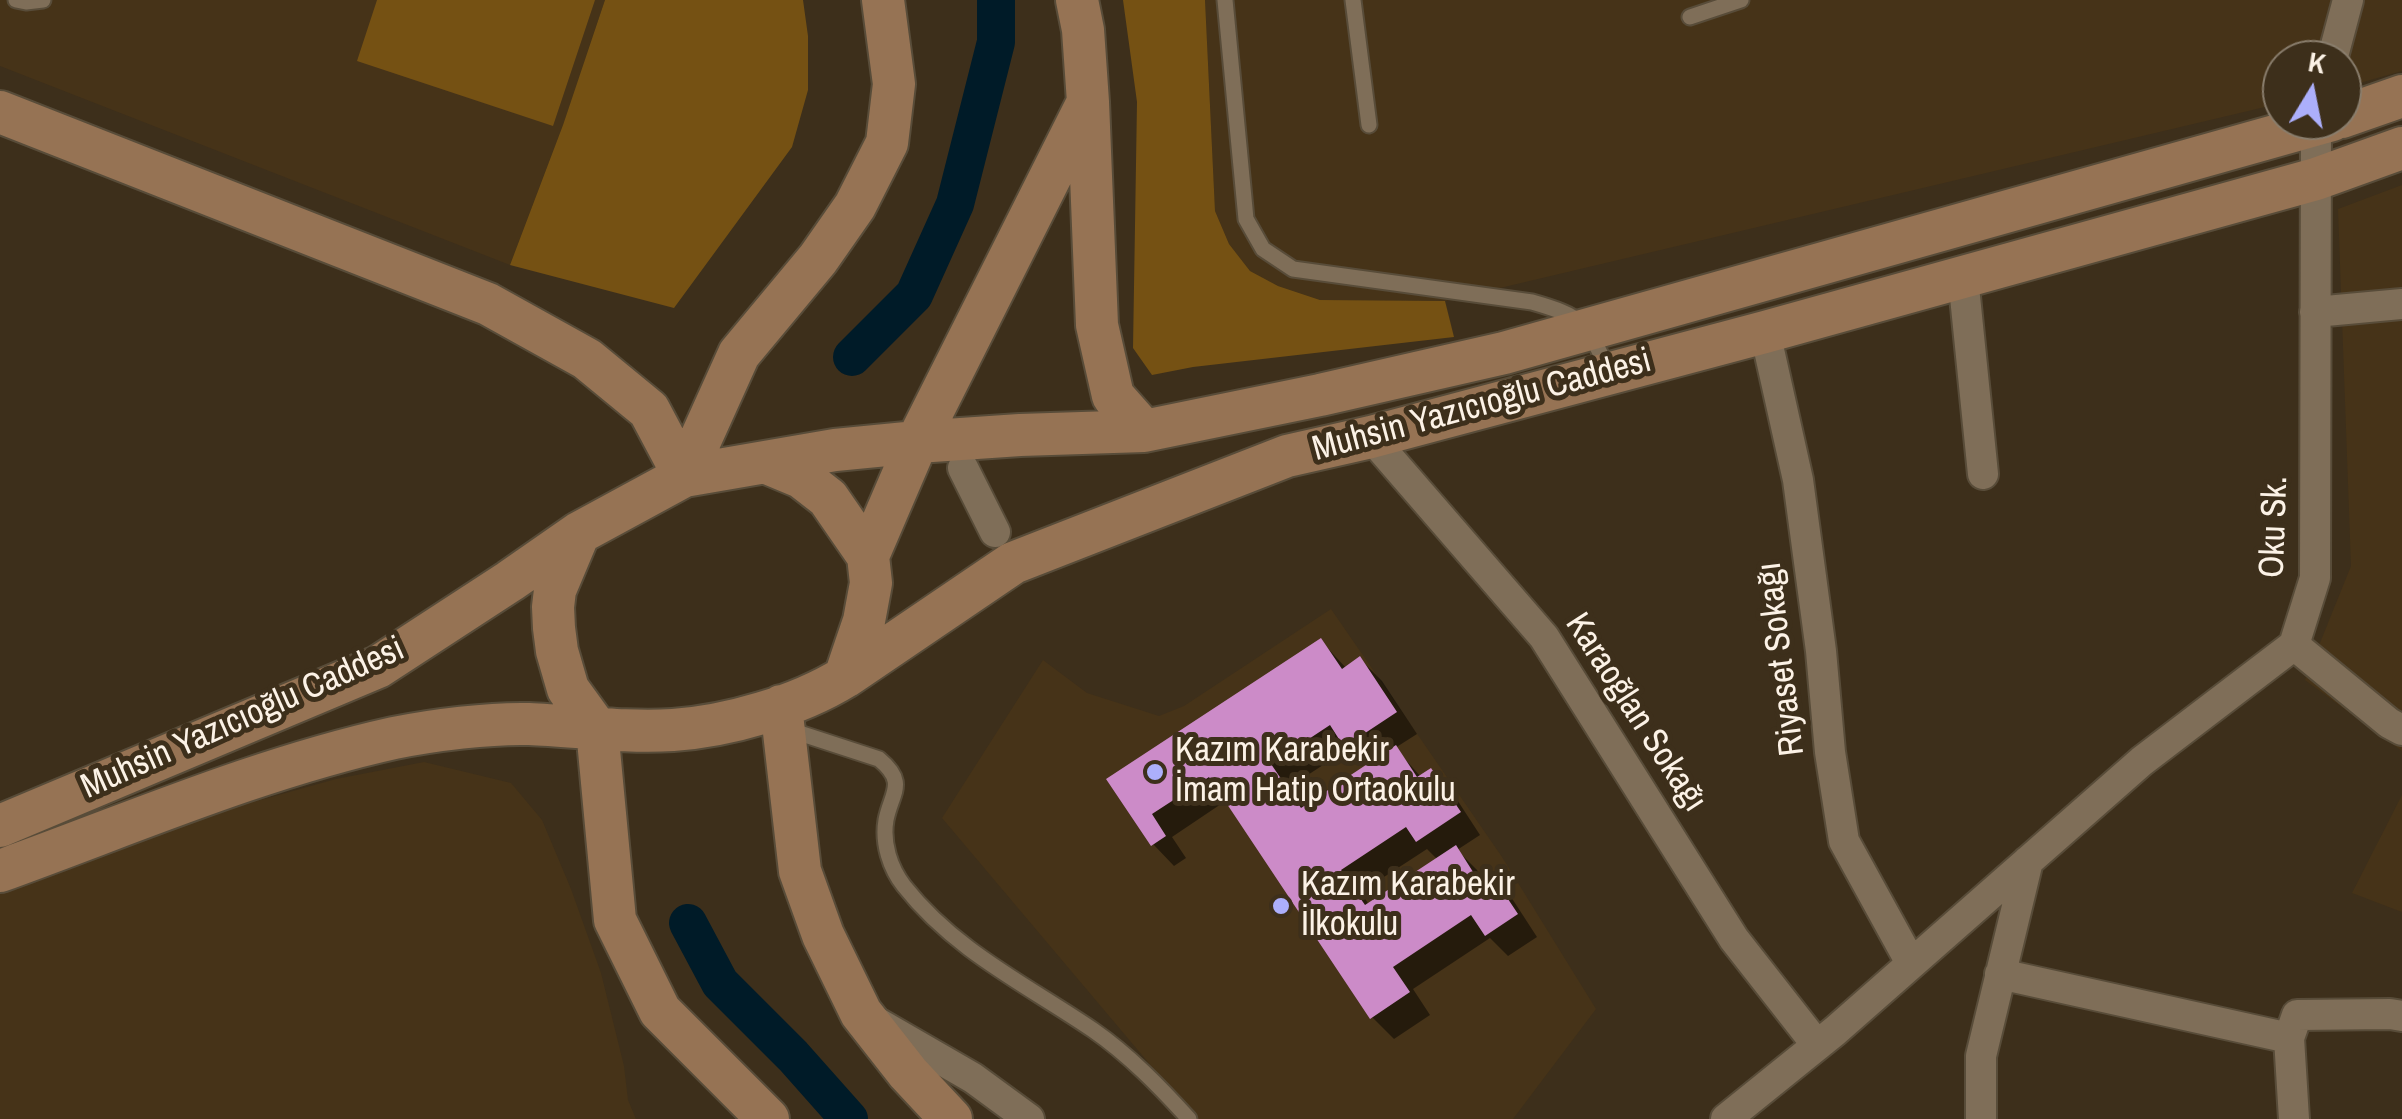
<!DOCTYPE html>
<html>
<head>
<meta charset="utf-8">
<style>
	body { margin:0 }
	#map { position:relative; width:2402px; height:1119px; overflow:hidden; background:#3d2f1b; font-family:"Archivo Narrow",sans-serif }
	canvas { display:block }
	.north { position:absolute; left:2262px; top:40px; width:100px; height:100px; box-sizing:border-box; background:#3d2f1b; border:2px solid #897d6c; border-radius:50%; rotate:10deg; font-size:28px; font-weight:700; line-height:40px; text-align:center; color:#fcf2e6 }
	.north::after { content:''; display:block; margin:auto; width:35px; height:45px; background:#acaffb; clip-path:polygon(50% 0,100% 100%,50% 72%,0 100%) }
</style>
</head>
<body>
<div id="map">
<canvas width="2402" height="1119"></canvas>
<div class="north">K</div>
</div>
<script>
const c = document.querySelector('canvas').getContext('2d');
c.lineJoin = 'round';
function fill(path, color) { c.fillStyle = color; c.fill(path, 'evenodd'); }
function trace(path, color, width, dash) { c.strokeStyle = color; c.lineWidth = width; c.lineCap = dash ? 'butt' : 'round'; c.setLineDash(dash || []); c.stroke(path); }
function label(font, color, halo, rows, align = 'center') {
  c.font = font + ' "Archivo Narrow",sans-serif'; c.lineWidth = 10; c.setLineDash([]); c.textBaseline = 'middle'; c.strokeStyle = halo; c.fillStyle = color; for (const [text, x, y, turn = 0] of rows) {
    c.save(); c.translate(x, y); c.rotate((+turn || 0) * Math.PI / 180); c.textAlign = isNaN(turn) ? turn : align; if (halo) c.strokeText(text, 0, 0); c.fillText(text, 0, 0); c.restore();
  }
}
fill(new Path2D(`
	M0,0H605L563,125L510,265L0,66Z
	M1205,0H2402V71L2342,88V60H2282V103L1445,301L1320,300L1278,286L1250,271L1229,244L1215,211Z
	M2402,185V751L2305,680L2351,566L2338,209Z
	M1331,609L1502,857L1596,1009L1513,1119H1196L942,818L1043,660L1087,693L1159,716L1184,706Z
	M424,762L511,783L542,820L571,889L601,973L624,1066L628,1100L636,1119H0V889L239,806L336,779Z
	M2402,795V912L2352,893Z`), '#463318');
fill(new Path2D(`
	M377,0H595L553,126L357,61Z
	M605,0H803L808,36V90L792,147L674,308L510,265L563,125Z
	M1123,0H1205L1215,211L1229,244L1250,271L1278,286L1320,300L1445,301L1454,337L1193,367L1152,375L1133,348L1137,102Z`), '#755113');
fill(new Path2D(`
	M1321,641L1347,669L1360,659L1382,681L1417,734L1395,748L1421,777L1430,771L1452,792L1480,835L1457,850L1477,870L1485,882L1491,878L1513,900L1537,937L1508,956L1490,938L1413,989L1430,1015L1394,1039L1372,1017L1227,800L1172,837L1186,858L1174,866L1153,844L1110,780ZM1349,748L1368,767L1305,808L1291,786ZM1427,849L1438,860L1369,905L1361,892Z`), '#0007');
trace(new Path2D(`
	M852,357L914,295L955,204L996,42V0
	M688,923L720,983L793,1056L849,1119`), '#001b28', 38);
fill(new Path2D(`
	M1321,638L1342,669L1360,656L1397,712L1344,747L1330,725L1271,764L1301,808L1396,745L1417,777L1431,768L1461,812L1416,842L1406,827L1341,870L1365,905L1456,845L1480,883L1492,875L1518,914L1485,936L1471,915L1393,967L1410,992L1370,1019L1209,777L1152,814L1166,836L1151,846L1106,779Z`), '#cc8bc8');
const lane = new Path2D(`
	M16,0L26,2L43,0
	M1225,0L1246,219L1263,249L1293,269L1532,302C1584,317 1585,322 1608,369
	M1353,0L1369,125
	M1690,17L1741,0
	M787,729L879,759C908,783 891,793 886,820C882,843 890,868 904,886C955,951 1027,985 1093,1030C1129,1055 1160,1087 1189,1119`);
const street = new Path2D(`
	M2332,60L2348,0
	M1963,277L1983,474
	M2315,312L2402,304
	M1765,332L1798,480L1821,651L1830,752L1844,841L1911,963
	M1371,437L1544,637L1734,939L1817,1045
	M963,468L995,532
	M2294,645L2389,723L2402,730
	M2000,974L2289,1038L2294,1119
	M876,1022L973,1078L1029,1119
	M2289,1038L2297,1015L2390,1014L2402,1016
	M1726,1119L1835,1031L2142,761L2294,645L2315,578L2316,120
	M1981,1119V1056L2028,861`);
const secondary = new Path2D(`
	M1077,0L1083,30L1088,102L1097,325L1113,396L1144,431
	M0,112L488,304L587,359L649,410L684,476
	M2342,117L2402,96
	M765,462L801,477L828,498L868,556L871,583L864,621L845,677
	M684,476L739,354L818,259L855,206L887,143L894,84L883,0
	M579,533L555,590L553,607L554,628L557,651L568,689L597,729L615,920L660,1011L768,1119
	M868,556L917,442L1088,102
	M781,706L800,871L823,935L861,1013L908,1073L951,1119
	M0,826L378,667L510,581L579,533L684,476L835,450L917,442L1020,435L1144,431L1320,395L1504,353L2332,120
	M0,871C130,824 259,768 394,738C434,730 489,723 529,724C577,726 625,733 673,730C729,726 798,706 845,677L1013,563L1287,456L1371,437L1765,332L2316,179L2402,148`);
trace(lane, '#584c39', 19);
trace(street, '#584c39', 34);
trace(secondary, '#584c39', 46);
trace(lane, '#7f6e58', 15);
trace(street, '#7f6e58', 30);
trace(secondary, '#967354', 42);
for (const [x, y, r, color] of [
	[1155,772,10,"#acaffb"],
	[1281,906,10,"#acaffb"]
]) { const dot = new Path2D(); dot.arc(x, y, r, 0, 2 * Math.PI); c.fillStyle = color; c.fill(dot); trace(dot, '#3d2f1b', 4); }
label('35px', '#fcf2e6', '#3d2f1b', [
	["Muhsin Yazıcıoğlu Caddesi",1482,406,-15],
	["Oku Sk.",2275,527,-88],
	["Riyaset Sokağı",1782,659,-97],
	["Karaoğlan Sokağı",1635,713,57],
	["Muhsin Yazıcıoğlu Caddesi",243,719,-24]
]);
label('35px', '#fcf2e6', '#3d2f1b', [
	["Kazım Karabekir",1175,752],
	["İmam Hatip Ortaokulu",1175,792],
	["Kazım Karabekir",1301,886],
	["İlkokulu",1301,926]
], 'left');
</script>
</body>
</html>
